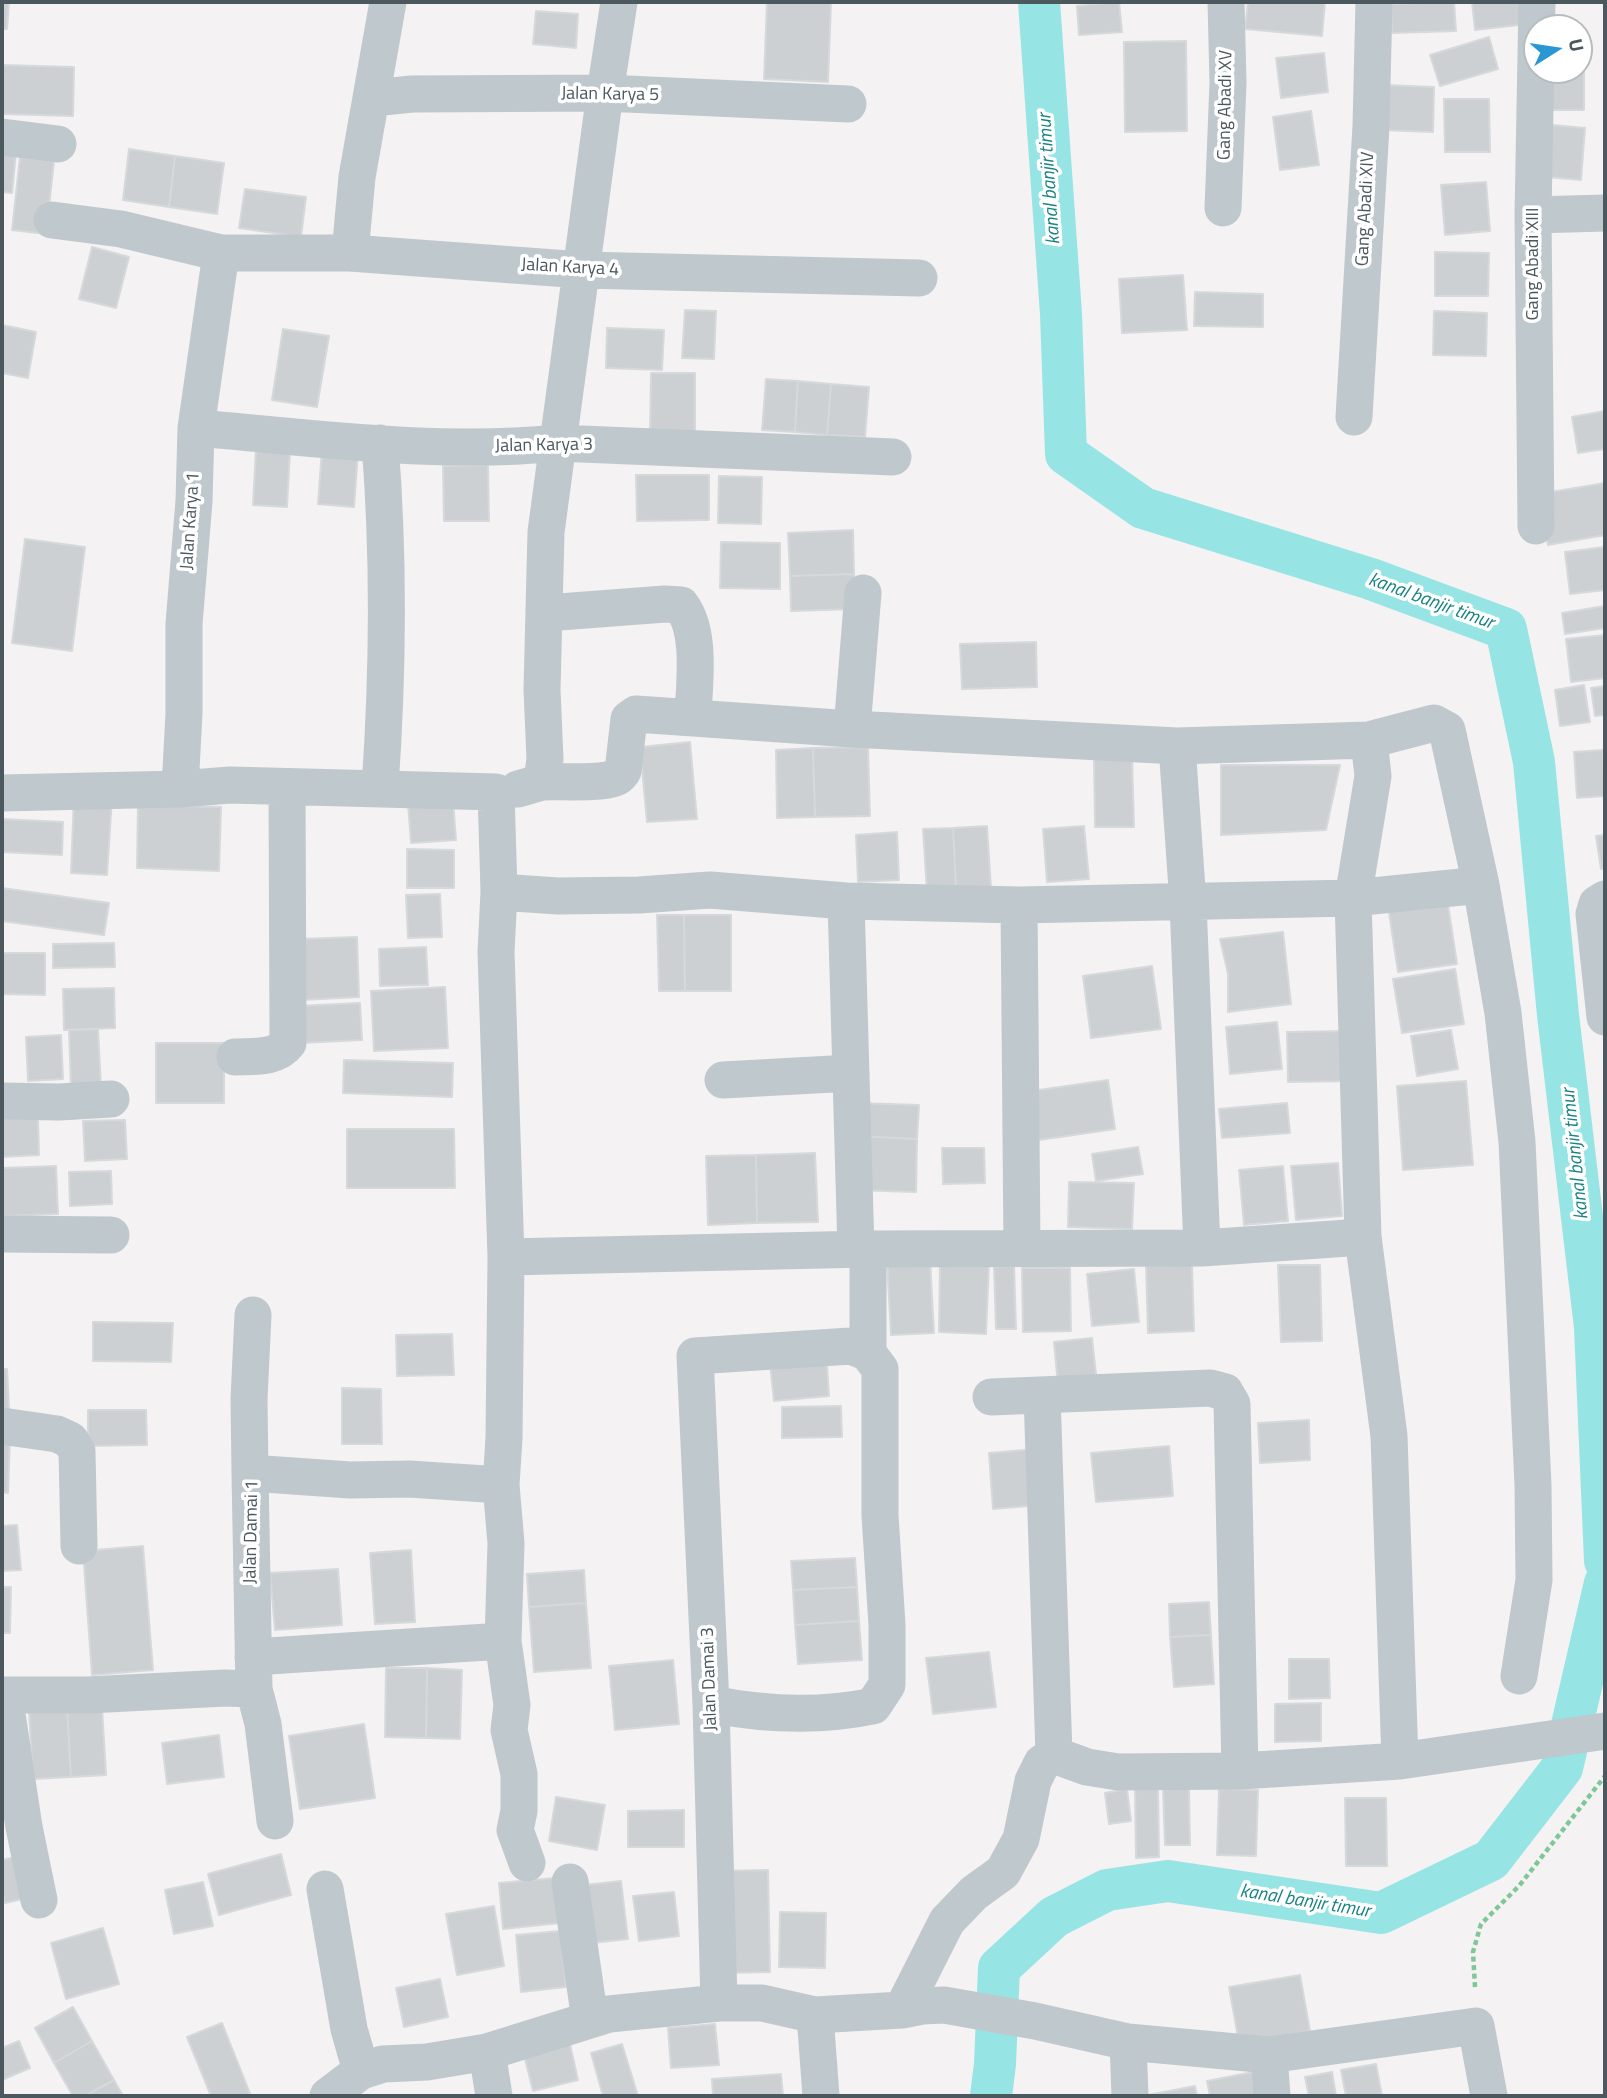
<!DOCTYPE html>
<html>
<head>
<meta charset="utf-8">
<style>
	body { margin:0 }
	#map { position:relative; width:1607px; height:2098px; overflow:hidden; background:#f4f2f2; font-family:"Titillium Web",sans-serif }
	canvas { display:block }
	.frame { position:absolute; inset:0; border:4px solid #4b585d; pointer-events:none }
	.north { position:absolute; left:1523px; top:14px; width:70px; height:70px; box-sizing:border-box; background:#fff; border:2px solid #b7bcbe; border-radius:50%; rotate:78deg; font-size:19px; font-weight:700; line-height:28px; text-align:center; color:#4b585d }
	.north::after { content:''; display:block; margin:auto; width:24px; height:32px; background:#2b96d4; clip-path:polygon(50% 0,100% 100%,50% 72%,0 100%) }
</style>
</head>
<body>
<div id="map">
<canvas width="1607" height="2098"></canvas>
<div class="frame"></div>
<div class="north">U</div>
</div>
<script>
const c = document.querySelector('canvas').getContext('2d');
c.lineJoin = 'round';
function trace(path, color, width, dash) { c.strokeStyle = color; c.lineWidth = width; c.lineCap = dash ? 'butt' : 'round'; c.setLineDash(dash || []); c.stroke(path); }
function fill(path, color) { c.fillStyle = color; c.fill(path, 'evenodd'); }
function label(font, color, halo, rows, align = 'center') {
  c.font = font + ' "Titillium Web",sans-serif'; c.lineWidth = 7; c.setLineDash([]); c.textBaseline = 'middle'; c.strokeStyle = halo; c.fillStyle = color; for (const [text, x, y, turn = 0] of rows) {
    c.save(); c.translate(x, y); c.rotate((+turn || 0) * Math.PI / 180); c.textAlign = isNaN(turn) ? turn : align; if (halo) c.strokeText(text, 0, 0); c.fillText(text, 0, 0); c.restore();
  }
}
trace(new Path2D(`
	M1039,2L1061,314L1066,454L1143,508L1371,579L1506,629L1534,762L1558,1015L1595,1327L1605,1561
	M991,2096L995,2064L999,1968L1054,1917L1107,1890L1168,1881L1381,1913L1491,1860L1562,1768L1605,1583`), '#97e4e5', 42);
const building = new Path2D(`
	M2,2H9L7,29H2Z
	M767,2H831L828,82L764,79Z
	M1119,2L1122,32L1079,35L1077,6Z
	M1248,2H1325L1322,36L1245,29Z
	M1454,2L1456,31L1392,33L1391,4Z
	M1472,2H1525L1528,24L1475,30Z
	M536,11L578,14L576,48L533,44Z
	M1489,37L1498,69L1440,86L1430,55Z
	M1186,41L1187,131L1125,132L1124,42Z
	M1579,51H1584V110H1542L1543,70H1579Z
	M1324,53L1328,92L1281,98L1276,58Z
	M2,65L74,67L73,116L2,114Z
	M1383,85L1434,87L1433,132L1382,130Z
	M1444,99H1489L1490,152H1445Z
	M1311,111L1319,165L1280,170L1273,117Z
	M1552,125L1585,128L1581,180L1547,177Z
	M129,149L175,156L169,207L123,200Z
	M2,150L16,152L12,193L2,192Z
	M175,156L224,163L217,214L169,207Z
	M20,157L54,161L46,234L12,230Z
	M1486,182L1490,231L1445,235L1441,185Z
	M245,189L306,197L301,237L239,228Z
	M92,247L129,257L116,308L79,299Z
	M1435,252L1489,253L1488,296H1435Z
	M1183,275L1187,330L1122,333L1119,279Z
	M1195,292L1263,294V327L1194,326Z
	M685,310L716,311L714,359L682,358Z
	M1434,311L1487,313L1486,356L1433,355Z
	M2,325L36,332L28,378L2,373Z
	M607,328L664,330L662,370L606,368Z
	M283,329L329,336L317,407L272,400Z
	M651,373H695V434H650Z
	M766,379L798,381L795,432L762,430Z
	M798,381L831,384L827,435L795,432Z
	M831,384L869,387L865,437L827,435Z
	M1605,411V449L1578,453L1572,417Z
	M322,449L358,452L354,507L318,504Z
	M256,450L290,451L287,507L253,505Z
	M488,465L489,521H444L443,466Z
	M636,475H709V520L637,521Z
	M719,476L762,477L761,524L718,523Z
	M1605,483V535L1548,545L1539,494Z
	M853,530L854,574L790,576L788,533Z
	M25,539L85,547L72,651L12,643Z
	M721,542L780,543V589L720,588Z
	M1605,547V590L1570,594L1565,552Z
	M854,574L856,609L791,611L790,576Z
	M1605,606V628L1565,634L1562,613Z
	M1605,635V678L1571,682L1566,639Z
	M1036,642L1037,687L962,689L960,644Z
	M1584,685L1590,722L1560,726L1555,690Z
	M1605,686V715L1595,716L1591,688Z
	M690,742L697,819L647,822L640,747Z
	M868,747L870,816L815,817L813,748Z
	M813,748L815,817L777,818L776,750Z
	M1603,750L1605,796L1577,798L1574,752Z
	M1132,758L1134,827H1095L1094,759Z
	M1221,765H1340L1326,830L1221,835Z
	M74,796L112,798L107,875L71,873Z
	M453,801L456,840L411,843L408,803Z
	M138,805L221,807L219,871L137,868Z
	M2,819L63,822L62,855L2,852Z
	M987,826L991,888L956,890L953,828Z
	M1084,826L1089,879L1047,882L1043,829Z
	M953,828L956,890L927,892L923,829Z
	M897,832L899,880L858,882L856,835Z
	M1605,835V868L1601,869L1596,836Z
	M407,849L454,850V888H407Z
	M2,888L109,903L104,935L2,921Z
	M440,894L442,937L408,938L406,895Z
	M1447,898L1457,964L1398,972L1388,906Z
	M657,915H684L685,991H659Z
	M684,915H731V991H685Z
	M1283,932L1291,1004L1228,1012V974L1220,939Z
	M357,937L359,997L302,1000L300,939Z
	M114,943L115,967L53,968V944Z
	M426,947L428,985L380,986L379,949Z
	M2,953H45V995L2,994Z
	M1152,966L1161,1029L1091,1038L1083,976Z
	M1455,969L1464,1024L1402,1033L1393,979Z
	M445,987L448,1048L374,1051L371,991Z
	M114,988L115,1028L64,1030L63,989Z
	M360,1003L362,1040L300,1043L298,1006Z
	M1277,1022L1282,1069L1230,1074L1226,1027Z
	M98,1029L101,1086L71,1087L69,1030Z
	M1451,1030L1458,1069L1417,1076L1411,1036Z
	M1352,1031L1353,1081L1288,1082L1287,1032Z
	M61,1035L63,1079L28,1081L26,1037Z
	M156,1043H224V1103H156Z
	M344,1060L453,1063L452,1097L343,1093Z
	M1108,1080L1115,1129L1039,1140L1032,1091Z
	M1466,1081L1473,1165L1403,1170L1397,1086Z
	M857,1103L919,1105L917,1139L856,1136Z
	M1287,1103L1290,1133L1222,1138L1219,1109Z
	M38,1118L39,1155L2,1157V1119Z
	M125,1120L127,1159L85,1161L83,1121Z
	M347,1129H454L455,1188H347Z
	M856,1136L917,1139L916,1192L854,1190Z
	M1138,1147L1143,1174L1096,1181L1092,1154Z
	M942,1148H984L985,1183L943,1184Z
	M815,1153L818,1222L757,1223L756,1155Z
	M756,1155L757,1223L708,1225L706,1156Z
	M1338,1163L1342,1216L1296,1220L1291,1166Z
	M56,1166L58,1214L2,1216V1168Z
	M1283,1166L1288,1221L1244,1225L1239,1170Z
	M111,1171L112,1204L70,1206L69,1172Z
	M1069,1182L1134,1183L1132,1229L1068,1227Z
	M930,1259L934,1333L891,1335L887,1260Z
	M940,1262L989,1264L986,1334L939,1332Z
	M1192,1264L1194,1331L1148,1333L1146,1266Z
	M1278,1265H1320L1322,1341L1281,1342Z
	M1014,1266L1016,1329H996L994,1267Z
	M1022,1268H1070L1071,1331L1023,1332Z
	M1134,1269L1139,1322L1092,1326L1087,1274Z
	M93,1322L173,1323L171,1362L93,1361Z
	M452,1334L454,1375L397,1376L396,1335Z
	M1092,1338L1097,1383L1058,1386L1054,1342Z
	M826,1350L829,1396L774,1401L769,1354Z
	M2,1369H7L9,1409H2Z
	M342,1388L381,1389L382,1444H342Z
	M841,1406L842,1437L782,1438V1407Z
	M88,1410H146L147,1445L88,1446Z
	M1309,1420L1310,1460L1260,1463L1258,1423Z
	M2,1436H10L8,1493L2,1492Z
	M1169,1446L1173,1496L1096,1502L1091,1453Z
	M1036,1449L1041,1505L993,1509L989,1453Z
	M17,1525L21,1570L2,1571V1526Z
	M143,1546L153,1670L92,1675L83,1551Z
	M411,1550L415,1622L375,1624L370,1553Z
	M855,1558L857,1587L793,1590L791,1561Z
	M338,1569L342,1625L275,1630L270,1573Z
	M584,1570L586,1603L529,1607L527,1574Z
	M2,1587H11L10,1633H2Z
	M857,1587L859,1621L795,1625L793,1590Z
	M1209,1602L1211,1635L1170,1637L1169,1604Z
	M586,1603L591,1668L534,1672L529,1607Z
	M859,1621L862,1660L798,1664L795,1625Z
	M1211,1635L1214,1684L1174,1687L1170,1637Z
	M989,1652L996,1707L933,1714L926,1658Z
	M1289,1659H1329L1330,1698L1289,1699Z
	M673,1660L679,1724L615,1730L609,1666Z
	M386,1668H427L426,1738L385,1737Z
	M427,1668L462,1670L460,1739L426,1738Z
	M1321,1703V1741L1275,1742V1704Z
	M102,1707L106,1775L71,1777L67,1709Z
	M67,1709L71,1777L33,1779L29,1710Z
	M364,1724L375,1798L300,1809L289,1736Z
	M219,1735L224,1777L167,1784L162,1743Z
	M1135,1788H1158L1159,1857L1136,1858Z
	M1163,1788H1189L1190,1845H1165Z
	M1127,1789L1131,1821L1109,1824L1105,1793Z
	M1219,1789L1258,1790L1256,1856L1217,1855Z
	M556,1797L605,1805L597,1850L549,1841Z
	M1345,1798H1386L1387,1866H1346Z
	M684,1810V1847H628V1811Z
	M281,1854L291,1895L219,1915L208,1874Z
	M20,1856L30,1897L5,1903L2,1889V1860Z
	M768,1870L770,1972L722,1973L720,1871Z
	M556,1878L560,1923L503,1929L499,1883Z
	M621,1881L628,1939L592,1943L585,1885Z
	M203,1882L213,1926L174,1934L165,1890Z
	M674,1892L679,1936L639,1941L633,1896Z
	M494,1906L504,1966L457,1975L446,1914Z
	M780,1912L826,1913L825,1968L779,1967Z
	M103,1928L119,1984L66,1999L51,1943Z
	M560,1931L566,1987L521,1992L516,1935Z
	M1300,1975L1310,2031L1239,2043L1229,1987Z
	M440,1979L448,2017L404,2027L396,1988Z
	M73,2007L92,2041L54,2063L35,2028Z
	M222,2023L251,2096H211L187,2037Z
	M715,2024L719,2065L671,2068L668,2028Z
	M19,2041L30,2068L2,2080V2048Z
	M92,2041L114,2080L85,2096H73L54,2063Z
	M570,2044L578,2080L533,2091L524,2055Z
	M622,2044L638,2096H603L591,2053Z
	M1376,2064L1382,2096H1346L1341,2070Z
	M1253,2072L1258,2096H1210L1207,2081Z
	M1332,2072L1336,2096H1309L1305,2077Z
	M781,2074L783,2096H713L712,2079Z
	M114,2080L123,2096H85Z
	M1195,2086L1197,2096H1148V2095Z`);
fill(building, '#ccd0d3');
trace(building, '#d6d9dc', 2);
trace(new Path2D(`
	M1475,1987L1473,1952L1481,1924L1519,1886L1605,1776`), '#80c797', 4.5, [5, 3.5]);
trace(new Path2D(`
	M373,98L412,94L605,93L848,104
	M2,137L58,144
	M1223,208L1228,83L1226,2
	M1533,215L1605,213
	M52,220L121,229L221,253H350L582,270L919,278
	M350,253L357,177L388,2
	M1354,417L1371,126L1374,2
	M196,428C316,438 437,455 558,443L893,457
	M380,443C389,557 388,673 380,787
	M1536,526L1533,215L1537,2
	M546,613L665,604L681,605C702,632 694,684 693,718
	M852,729L863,593
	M1369,740L1373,776L1353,898L1363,1237L1389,1436L1400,1761
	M1177,746L1188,903L1202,1248
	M542,782C560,781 600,784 615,778C619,777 621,774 623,771L629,719L636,714L852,729L1177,746L1369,740L1434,723L1447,730L1481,885L1503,1013L1517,1142L1533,1485L1534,1580L1519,1676
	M180,789L184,713V624L194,501L196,428L221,253
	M518,789L542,782L545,759L542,690L546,532L605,93L619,2
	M2,793L180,789L230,785L496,792L499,892L496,952L506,1257L868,1249L1202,1248L1363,1237
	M499,892L558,896L639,895L710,890L846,901L1019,905L1353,898L1481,885
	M1605,899L1597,904L1594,914L1605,1017
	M846,901L856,1250
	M1019,905L1022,1248
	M235,1057C253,1056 276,1059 288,1043L287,787
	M723,1080L851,1073
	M2,1101L59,1102L111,1099
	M2,1234L111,1235
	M868,1249V1353
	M1042,1395L1054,1755
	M991,1397L1210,1388L1225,1392L1232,1404L1240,1771
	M2,1426L57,1434L70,1440L77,1451L79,1546
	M250,1473L249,1399L253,1315
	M503,1641L512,1705L509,1730L519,1774V1811L515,1830L527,1863
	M253,1657L503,1641L506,1543L501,1485
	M254,1689L263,1724L275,1821
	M2,1695H88L225,1688L254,1689L250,1473L350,1480L409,1479L501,1485L504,1438L506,1257
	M4,1695L24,1827L39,1900
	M711,1704C765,1715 820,1717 873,1706L887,1685V1625L880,1515V1369L868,1353L851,1346L695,1356L711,1704L719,2003
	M570,1882L590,2020
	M325,1889L349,2029L361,2071
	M902,2010L922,2006L944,2005L1035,2021L1128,2042L1269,2055L1476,2026L1489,2096
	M815,2015L821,2096
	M1128,2042L1130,2096
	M487,2052L494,2096
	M1269,2055L1272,2096
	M328,2096L361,2071L383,2064L427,2062L487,2052L609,2014L719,2003H762L815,2015L902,2010L947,1921L974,1893L1003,1872L1021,1839L1033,1781L1042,1763L1054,1755L1087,1767L1118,1772L1240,1771L1400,1761L1605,1731`), '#bfc8cd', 37);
label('18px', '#4b585d', '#fff', [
	["Jalan Karya 5",610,95,1],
	["Gang Abadi XV",1226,105,-89],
	["Gang Abadi XIV",1366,209,-87],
	["Gang Abadi XIII",1534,264,-90],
	["Jalan Karya 4",570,268,3],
	["Jalan Karya 3",544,446,-1],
	["Jalan Karya 1",191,521,-86],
	["Jalan Damai 1",252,1532,-89],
	["Jalan Damai 3",710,1679,-92]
]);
label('italic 19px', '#188384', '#fff', [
	["kanal banjir timur",1050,179,-94],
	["kanal banjir timur",1431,602,20],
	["kanal banjir timur",1576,1154,-96],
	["kanal banjir timur",1305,1902,9]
]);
</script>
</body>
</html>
